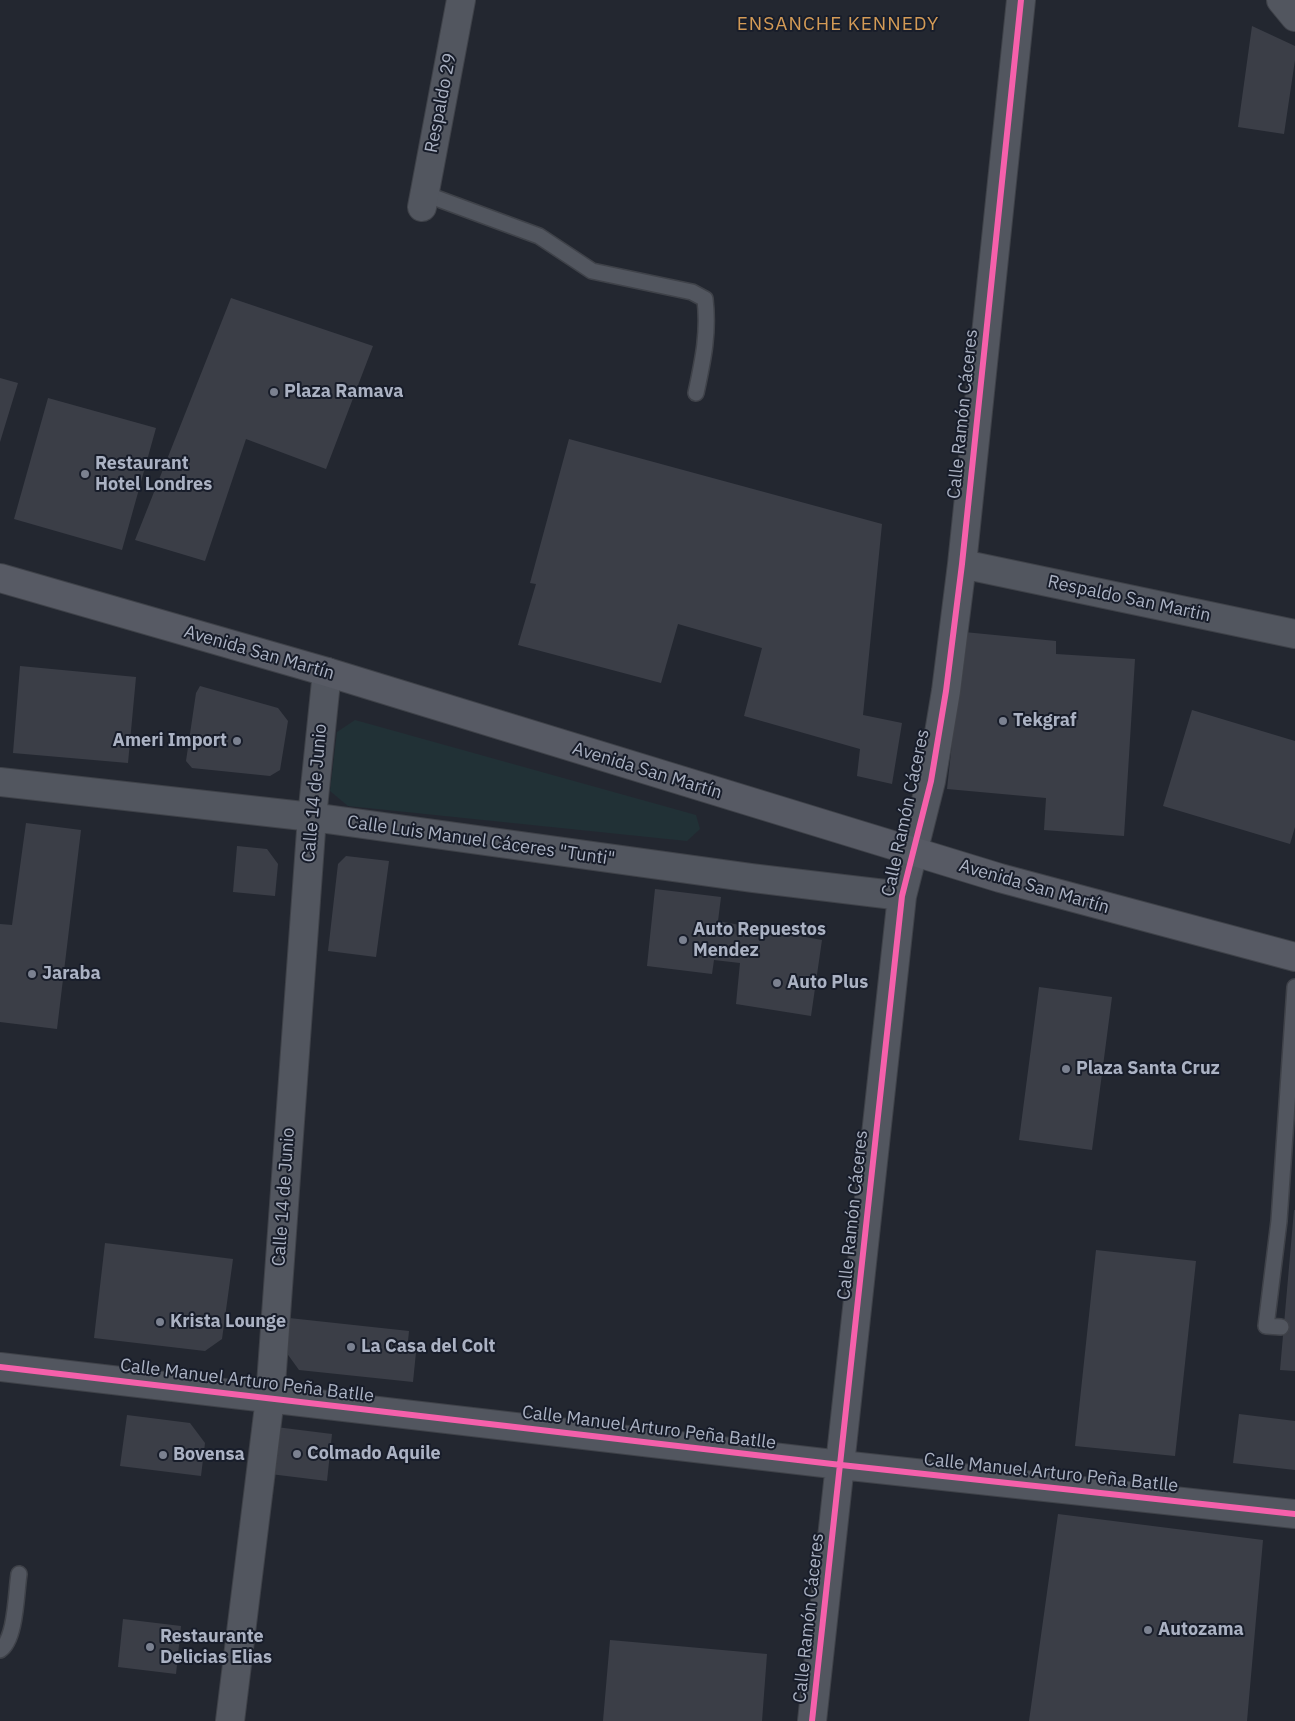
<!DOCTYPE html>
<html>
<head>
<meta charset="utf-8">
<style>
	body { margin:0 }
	canvas { display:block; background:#232730 }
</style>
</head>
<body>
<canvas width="1295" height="1721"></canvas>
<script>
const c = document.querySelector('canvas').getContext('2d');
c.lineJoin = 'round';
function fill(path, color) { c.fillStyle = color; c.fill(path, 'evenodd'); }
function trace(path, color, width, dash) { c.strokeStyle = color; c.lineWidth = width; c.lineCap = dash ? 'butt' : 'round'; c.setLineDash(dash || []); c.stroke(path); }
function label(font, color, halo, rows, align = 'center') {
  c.font = font + ' "IBM Plex Sans",sans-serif'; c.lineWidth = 4; c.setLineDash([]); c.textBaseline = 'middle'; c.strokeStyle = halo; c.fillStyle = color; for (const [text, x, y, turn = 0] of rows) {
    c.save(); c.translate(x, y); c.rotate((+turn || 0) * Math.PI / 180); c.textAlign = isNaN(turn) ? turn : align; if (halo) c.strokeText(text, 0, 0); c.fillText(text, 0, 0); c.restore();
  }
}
fill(new Path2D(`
	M355,720L696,815L700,829L687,841L348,806L330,791L337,732Z`), '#213136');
fill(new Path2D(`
	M1252,26L1295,46V60L1284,134L1238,127Z
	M231,298L373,346L326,469L246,439L205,561L135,540Z
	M0,378L18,383L0,442Z
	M48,398L156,428L122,550L14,519Z
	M569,439L882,524L863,715L902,723L892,784L857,776L860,749L744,716L762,648L678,624L661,683L518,645L536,584L530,583Z
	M964,632L1056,641V654L1135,659L1124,836L1044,830L1046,798L947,789Z
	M20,666L136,677L128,763L13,753Z
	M200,686L278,708L288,721L280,770L270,776L192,768L186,761L196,693Z
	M1192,710L1295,741V827L1290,844L1163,806Z
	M26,823L81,830L57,1029L0,1022V924L12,925Z
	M237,846L267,849L278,864L275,896L233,892Z
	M346,856L389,861L376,957L328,951L338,864Z
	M655,889L721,897L718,921L822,940L811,1016L736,1004L740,963L714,960L712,974L647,966Z
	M1039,987L1112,997L1092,1150L1019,1140Z
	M1294,1210H1295V1371L1280,1370Z
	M105,1243L233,1259L222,1339L205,1351L94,1338Z
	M1096,1250L1196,1261L1175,1456L1075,1446Z
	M289,1318L409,1331L408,1341L417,1342L413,1382L299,1370L286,1352Z
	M1239,1414L1295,1421V1470L1233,1463Z
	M127,1415L190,1423L205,1443L201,1476L120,1466Z
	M276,1427L332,1434L327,1481L262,1473Z
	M1058,1514L1263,1540L1247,1721H1029Z
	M123,1619L181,1626L176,1674L118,1667Z
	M610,1640L767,1654L762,1721H603Z`), '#3b3e47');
const service = new Path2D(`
	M425,194L539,236L592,271L692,292L705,299C709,333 703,360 696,393
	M1281,1327L1266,1326L1279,1221L1295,987
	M0,1650C16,1640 16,1593 19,1574`);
const minor = new Path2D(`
	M1281,0L1295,17
	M422,207L461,0
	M962,564L1295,634
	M0,782L312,817L752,878L902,896
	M0,1367L841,1465L1295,1514
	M230,1721L270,1398L312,817L327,672
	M812,1721L902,896L931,781L946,691L962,564L1021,0`);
const secondary = new Path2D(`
	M0,578L327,672L1000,878L1295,957`);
trace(service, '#3f4249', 18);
trace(minor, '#3f4249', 30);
trace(secondary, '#3f4249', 30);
trace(service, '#52565f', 15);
trace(minor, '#52565f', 28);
trace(secondary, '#575a64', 28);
trace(new Path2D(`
	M0,1367L841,1465L1295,1514
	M812,1721L902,896L931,781L946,691L962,564L1021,0`), '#f560ab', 6);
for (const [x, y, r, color] of [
	[274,392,5,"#7b8190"],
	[85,474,5,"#7b8190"],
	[1003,721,5,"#7b8190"],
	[237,741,5,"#7b8190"],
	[683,940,5,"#7b8190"],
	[32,974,5,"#7b8190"],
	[777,983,5,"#7b8190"],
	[1066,1069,5,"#7b8190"],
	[160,1322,5,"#7b8190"],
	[351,1347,5,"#7b8190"],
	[297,1454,5,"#7b8190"],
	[163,1455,5,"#7b8190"],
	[1148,1630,5,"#7b8190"],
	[150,1647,5,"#7b8190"]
]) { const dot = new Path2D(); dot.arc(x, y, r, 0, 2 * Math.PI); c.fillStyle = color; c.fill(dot); trace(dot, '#181d2a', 2); }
label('18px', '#abb2c3', '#181d2a', [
	["Respaldo 29",441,103,-79],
	["Calle Ramón Cáceres",963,414,-84],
	["Respaldo San Martin",1129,599,12],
	["Avenida San Martín",259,653,16],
	["Avenida San Martín",647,771,17],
	["Calle 14 de Junio",315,793,-85],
	["Calle Ramón Cáceres",906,813,-78],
	["Calle Luis Manuel Cáceres \"Tunti\"",481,841,8],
	["Avenida San Martín",1034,887,16],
	["Calle 14 de Junio",284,1197,-86],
	["Calle Ramón Cáceres",853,1215,-84],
	["Calle Manuel Arturo Peña Batlle",247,1381,7],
	["Calle Manuel Arturo Peña Batlle",649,1428,7],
	["Calle Manuel Arturo Peña Batlle",1051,1473,6],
	["Calle Ramón Cáceres",809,1618,-84]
]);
label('bold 18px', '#abb2c3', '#181d2a', [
	["Plaza Ramava",284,392],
	["Restaurant",95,464],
	["Hotel Londres",95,485],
	["Tekgraf",1013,721],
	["Ameri Import",227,741,"right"],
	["Auto Repuestos",693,930],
	["Mendez",693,951],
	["Jaraba",42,974],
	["Auto Plus",787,983],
	["Plaza Santa Cruz",1076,1069],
	["Krista Lounge",170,1322],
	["La Casa del Colt",361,1347],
	["Colmado Aquile",307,1454],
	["Bovensa",173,1455],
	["Autozama",1158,1630],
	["Restaurante",160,1637],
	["Delicias Elias",160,1658]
], 'left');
c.letterSpacing = '1px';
label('19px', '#d49b56', '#181d2a', [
	["ENSANCHE KENNEDY",838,25]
]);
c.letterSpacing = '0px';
</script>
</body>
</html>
